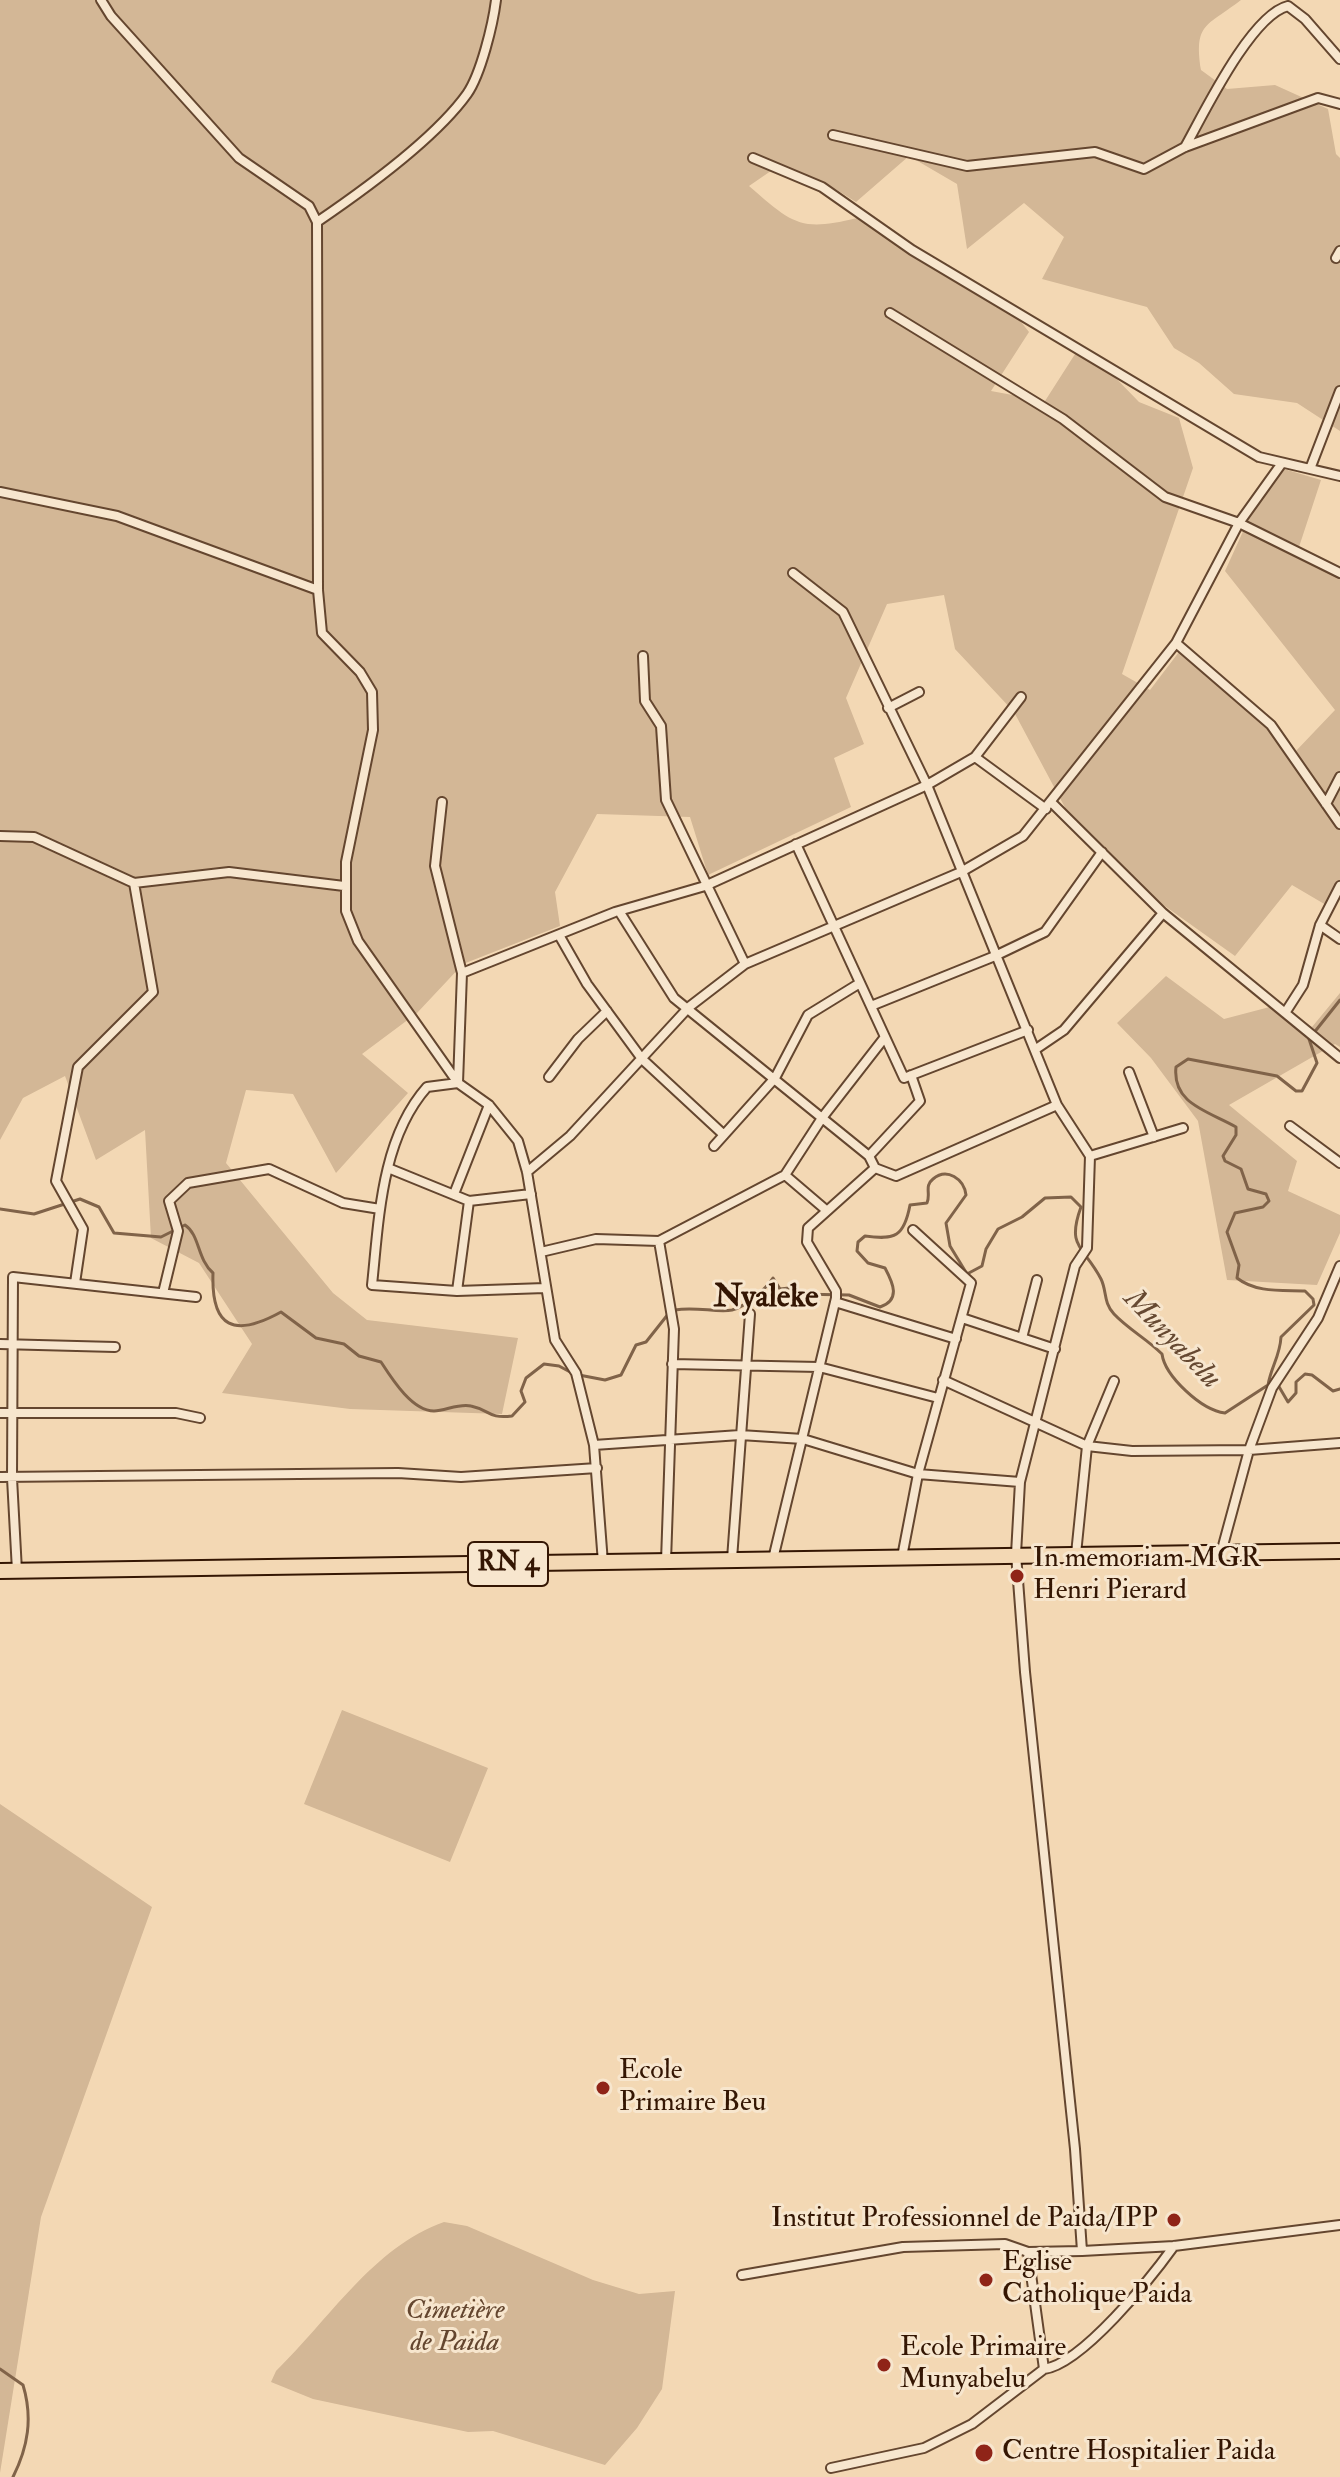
<!DOCTYPE html>
<html>
<head>
<meta charset="utf-8">
<style>
	body { margin:0 }
	canvas { display:block; background:#f3d8b4 }
</style>
</head>
<body>
<canvas width="1340" height="2477"></canvas>
<script>
const c = document.querySelector('canvas').getContext('2d');
c.lineJoin = 'round';
function fill(path, color) { c.fillStyle = color; c.fill(path, 'evenodd'); }
function trace(path, color, width, dash) { c.strokeStyle = color; c.lineWidth = width; c.lineCap = dash ? 'butt' : 'round'; c.setLineDash(dash || []); c.stroke(path); }
function label(font, color, halo, rows, align = 'center') {
  c.font = font + ' "IM FELL Double Pica",serif'; c.lineWidth = 6; c.setLineDash([]); c.textBaseline = 'middle'; c.strokeStyle = halo; c.fillStyle = color; for (const [text, x, y, turn = 0] of rows) {
    c.save(); c.translate(x, y); c.rotate((+turn || 0) * Math.PI / 180); c.textAlign = isNaN(turn) ? turn : align; if (halo) c.strokeText(text, 0, 0); c.fillText(text, 0, 0); c.restore();
  }
}
fill(new Path2D(`
	M0,0H1241C1206,27 1194,23 1201,70L1227,89L1275,85L1328,109L1336,154L1340,158V431L1297,403L1234,394L1199,363L1174,348L1147,307L1042,279L1064,237L1024,203L967,249L957,184L909,156L856,202L824,182L781,164L749,186C793,224 800,232 857,218L912,256L950,268L1010,308L1029,332L991,391L1045,401L1077,351L1105,367L1139,402L1179,418L1193,468L1122,674L1150,690L1182,648L1218,674L1294,753L1335,710L1225,571L1256,503L1284,469L1321,480L1299,547L1340,570V888L1326,905L1292,885L1235,956L1162,904L1069,815L1014,712L955,649L944,595L887,604L846,698L864,744L834,758L851,807L708,875L690,817L597,814L555,892L560,926L463,964L417,1013L362,1054L408,1093L336,1173L293,1094L246,1090L226,1163L333,1293L367,1320L518,1338L502,1414L350,1409L222,1393L252,1344L199,1263L151,1238L145,1130L96,1160L65,1076L23,1098L0,1140Z
	M1166,976L1224,1019L1281,1004L1312,1027L1340,993V1047L1335,1044L1229,1105L1297,1161L1288,1191L1340,1215V1233L1317,1285L1227,1280L1198,1121L1151,1058L1117,1023Z
	M342,1710L488,1768L450,1862L304,1804Z
	M0,1804L152,1907L41,2217L0,2473Z
	M444,2222L467,2226L593,2280L639,2294L675,2291L662,2389L637,2428L605,2465L493,2431L468,2432L313,2399L271,2382L276,2371C328,2321 373,2247 444,2222Z`), '#d3b796');
trace(new Path2D(`
	M0,1209L34,1214L80,1199L99,1207L114,1233L161,1237L185,1225C200,1235 197,1259 213,1273C211,1328 234,1338 281,1312L316,1338L344,1344L359,1356L381,1362C392,1379 412,1411 434,1411C445,1411 459,1403 471,1406C490,1410 488,1419 512,1416L525,1402L521,1391L526,1378L544,1364L559,1366L572,1373
	M675,1310C695,1306 717,1313 732,1310C745,1307 766,1289 773,1278L780,1289L789,1288L797,1294L849,1295L880,1307C901,1300 893,1283 885,1268L868,1263L857,1251L858,1242L865,1236C895,1240 904,1237 910,1205L927,1203C931,1194 924,1186 933,1179C947,1167 964,1179 966,1195L946,1223L950,1246L967,1274L982,1266L986,1249L998,1229L1022,1217L1045,1198L1071,1197L1081,1207C1066,1248 1084,1246 1101,1279C1107,1291 1103,1302 1114,1314C1128,1329 1147,1339 1162,1354C1165,1376 1201,1410 1225,1413L1268,1385H1278L1288,1402L1296,1393V1382L1305,1374L1312,1375L1333,1391L1340,1389
	M579,1375L605,1380L621,1375L636,1345L646,1342L669,1313
	M1268,1385C1271,1367 1280,1356 1281,1337L1314,1305L1313,1299L1305,1291C1282,1290 1256,1293 1237,1278L1239,1265L1227,1232L1235,1213L1263,1207L1269,1201L1266,1194L1248,1189L1241,1169L1225,1161L1223,1156L1236,1135V1127C1208,1111 1172,1104 1176,1067L1188,1059L1277,1076L1296,1091H1302L1317,1063L1309,1039L1340,1000
	M0,2369L23,2385C33,2418 28,2447 13,2477`), '#806349', 3);
const minor = new Path2D(`
	M101,0L111,16L239,158L309,206L317,222L318,590L322,633L360,672L372,692L373,730L346,862V911L358,941L458,1083L489,1105L518,1141L527,1172L555,1340L576,1373L594,1445L603,1563
	M833,135L967,166L1095,152L1144,169L1185,147L1318,98L1340,104
	M1185,147C1204,113 1251,15 1288,6L1305,19L1340,59
	M753,158L822,187L912,250L1259,457L1340,476
	M317,222C364,190 434,140 467,94C481,74 493,24 496,0
	M1336,258L1340,251
	M890,313L1063,419L1165,497L1239,523L1340,573
	M1310,469L1340,391
	M0,492L117,516L318,590
	M793,573L843,612L927,785L1057,1105L1090,1156L1087,1248L1075,1266L1020,1482L1016,1554L1025,1672L1075,2149L1082,2251
	M1176,643L1271,725L1340,824
	M643,656L645,701L661,726L666,800L745,964
	M888,708L919,692
	M975,757L1046,809
	M442,802L435,866L462,973L458,1083L427,1087C381,1139 379,1219 372,1285L457,1291L545,1288
	M1051,802L1163,913L1340,1058
	M1326,804L1340,777
	M0,836L34,837L134,883L229,872L344,886
	M796,844L904,1078L1028,1030
	M619,911L674,998L869,1156L875,1168L808,1228L807,1242L836,1291V1298L773,1559
	M1320,925L1340,939
	M559,935L587,984L642,1059L724,1135
	M462,973L615,912L705,886L927,785L975,757L1021,697
	M871,1006L995,956L1045,932L1102,852
	M1285,1013L1303,985L1320,925L1340,886
	M1036,1049L1064,1030L1163,913
	M1129,1072L1154,1137
	M549,1077L578,1039L607,1011
	M1290,1126L1340,1163
	M714,1146L775,1078L808,1015L860,983
	M869,1156L920,1101L911,1075
	M1090,1156L1183,1128
	M388,1168L469,1201L531,1194
	M875,1168L896,1176L1057,1105
	M527,1172L570,1136L689,1007L745,964L961,872L1023,836L1176,643L1239,523L1282,463
	M785,1175L826,1210
	M454,1194L489,1105
	M659,1241L674,1329L666,1561
	M541,1252L596,1239L659,1241L785,1175L822,1118L885,1037
	M75,1283L83,1229L56,1181L78,1067L153,992L134,883
	M457,1291L469,1201
	M163,1293L178,1231L169,1201L188,1183L269,1169L343,1203L380,1209
	M835,1302L956,1339
	M962,1318L1055,1349
	M1022,1338L1037,1280
	M0,1344L115,1347
	M672,1364L819,1367L938,1398
	M943,1380L1087,1446L1132,1451L1249,1450L1340,1443
	M0,1413H176L200,1418
	M594,1445L740,1435L803,1439L918,1474L1020,1482
	M0,1477L398,1473L461,1477L597,1468
	M1221,1553L1249,1450L1272,1388L1318,1318L1340,1266
	M1076,1554L1087,1446L1114,1381
	M902,1557L918,1474L971,1283L913,1230
	M732,1559L750,1314
	M17,1571L12,1478L13,1277L196,1297
	M1028,2252L1044,2369
	M742,2275L903,2247L1005,2244L1028,2252L1082,2251L1174,2246L1340,2225
	M831,2468L924,2448L972,2424L1044,2369C1082,2364 1151,2278 1174,2246`);
const trunk = new Path2D(`
	M0,1571L1340,1551`);
trace(minor, '#64462f', 12);
trace(trunk, '#341603', 18);
trace(minor, '#f7e6ce', 8);
trace(trunk, '#f3d8b4', 14);
for (const [x, y, r, color] of [
	[1017,1576,8,"#8f2418"],
	[603,2088,8,"#8f2418"],
	[1174,2220,8,"#8f2418"],
	[986,2280,8,"#8f2418"],
	[884,2365,8,"#8f2418"],
	[984,2453,10,"#8f2418"]
]) { const dot = new Path2D(); dot.arc(x, y, r, 0, 2 * Math.PI); c.fillStyle = color; c.fill(dot); trace(dot, '#f7e6ce', 3); }
for (const [x, y, w] of [
	[508,1564,80]
]) { const box = new Path2D(); box.roundRect(x - w / 2, y - 22, w, 44, 6); c.fillStyle = '#f7e6ce'; c.fill(box); trace(box, '#341603', 2); }
label('bold 26px', '#341603', null, [
	["RN 4",508,1564]
]);
label('28px', '#341603', '#f7e6ce', [
	["In memoriam MGR",1033,1560],
	["Henri Pierard",1033,1592],
	["Ecole",619,2072],
	["Primaire Beu",619,2104],
	["Institut Professionnel de Paida/IPP",1158,2220,"right"],
	["Eglise",1002,2264],
	["Catholique Paida",1002,2296],
	["Ecole Primaire",900,2349],
	["Munyabelu",900,2381],
	["Centre Hospitalier Paida",1002,2453]
], 'left');
label('italic 28px', '#64462f', '#f7e6ce', [
	["Cimetière",455,2312],
	["de Paida",455,2344]
]);
label('italic 30px', '#664932', '#f7e6ce', [
	["Munyabelu",1171,1340,46]
]);
label('bold 32px', '#341603', '#f7e6ce', [
	["Nyaleke",766,1299]
]);
</script>
</body>
</html>
